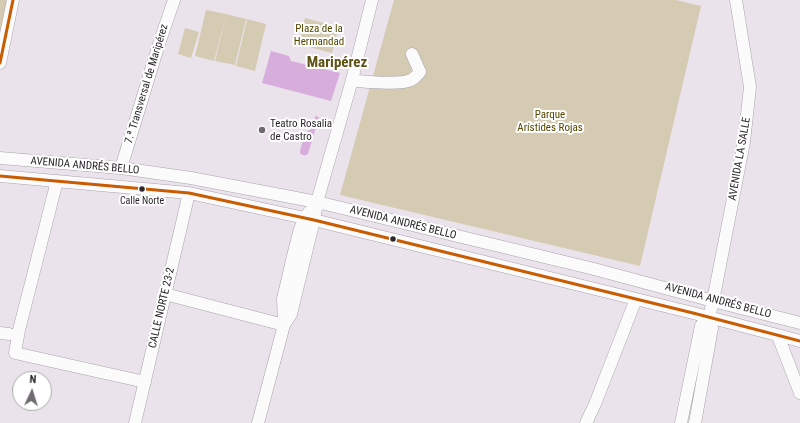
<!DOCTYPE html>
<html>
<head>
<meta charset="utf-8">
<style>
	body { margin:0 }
	#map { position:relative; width:800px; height:423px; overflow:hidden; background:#ebe3ec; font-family:"Roboto Condensed",sans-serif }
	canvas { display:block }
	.north { position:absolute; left:12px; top:371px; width:40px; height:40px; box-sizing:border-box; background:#fff; border:1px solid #aba9ab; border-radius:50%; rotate:4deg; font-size:11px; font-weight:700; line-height:16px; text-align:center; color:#2c272d }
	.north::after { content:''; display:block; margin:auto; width:14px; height:18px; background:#6f6970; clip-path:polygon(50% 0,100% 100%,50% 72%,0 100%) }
</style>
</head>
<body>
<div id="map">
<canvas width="800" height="423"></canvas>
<div class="north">N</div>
</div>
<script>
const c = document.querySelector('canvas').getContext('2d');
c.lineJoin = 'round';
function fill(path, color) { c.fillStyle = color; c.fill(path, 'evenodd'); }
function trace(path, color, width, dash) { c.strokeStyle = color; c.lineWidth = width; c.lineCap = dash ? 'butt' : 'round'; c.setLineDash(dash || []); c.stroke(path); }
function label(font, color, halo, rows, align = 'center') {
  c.font = font + ' "Roboto Condensed",sans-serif'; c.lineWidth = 4; c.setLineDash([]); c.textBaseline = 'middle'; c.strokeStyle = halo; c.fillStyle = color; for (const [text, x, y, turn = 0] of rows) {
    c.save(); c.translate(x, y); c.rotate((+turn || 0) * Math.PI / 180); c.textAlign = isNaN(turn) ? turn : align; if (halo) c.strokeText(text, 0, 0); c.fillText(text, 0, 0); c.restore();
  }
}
fill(new Path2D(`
	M0,0H13L0,63Z
	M394,0H676L701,6L640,266L340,195Z
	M206,10L226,14L214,61L195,56Z
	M226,14L246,19L235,65L215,61Z
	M305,18L339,27L332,53L298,44Z
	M247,19L266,24L255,71L236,66Z
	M185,28L199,32L191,58L178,54Z`), '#d5cbb2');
fill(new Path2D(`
	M271,51L289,56L291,61L340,73L331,101L262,83Z
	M315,116L319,117L308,154C305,156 303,156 300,153C300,147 304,140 305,133L314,127Z`), '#d7addc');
const minor = new Path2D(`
	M0,63L13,0
	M352,80C364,82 400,85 411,80C414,79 418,74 420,72L412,54
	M0,158L121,168L191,178L317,202L594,269L713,301L800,323
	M121,168L159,44L174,0
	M0,176L189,193L314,220L693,313L800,341
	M57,181L19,330L15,353L145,382
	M165,294L284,325
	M284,325L291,314L314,220L317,202L352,80L372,0
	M0,333L9,334
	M778,336L800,393
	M135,423L189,193
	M258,423L284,325L283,299L293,256L300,229L305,218L309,212
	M586,423L595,404L636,299
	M681,423L701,326L709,317L713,301L744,142L750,87L736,0
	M695,423L712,328L709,317`);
trace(minor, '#a9a3aa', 13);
trace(minor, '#fcfbfc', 12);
trace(new Path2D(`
	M0,63L13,0
	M0,176L189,193L314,220L693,313L800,341`), '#c95b00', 3);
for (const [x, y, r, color] of [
	[262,130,4,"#6f6970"],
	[142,189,3.5,"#2c272d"],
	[393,239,3.5,"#2c272d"]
]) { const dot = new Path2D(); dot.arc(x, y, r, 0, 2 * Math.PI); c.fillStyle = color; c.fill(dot); trace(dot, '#fff', 1.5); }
label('10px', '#2c272d', '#fff', [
	["Calle Norte",142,201]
]);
label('11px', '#544600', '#fff', [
	["Plaza de la",319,29],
	["Hermandad",319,42],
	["Parque",550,115],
	["Arístides Rojas",550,128]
]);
label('11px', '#2c272d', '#fff', [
	["7.ª Transversal de Maripérez",147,84,-73],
	["AVENIDA LA SALLE",740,159,-80],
	["AVENIDA ANDRÉS BELLO",85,166,5],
	["AVENIDA ANDRÉS BELLO",403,223,14],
	["AVENIDA ANDRÉS BELLO",718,301,15],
	["CALLE NORTE 23-2",162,308,-77]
]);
label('11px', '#2c272d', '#fff', [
	["Teatro Rosalia",270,124],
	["de Castro",270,137]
], 'left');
label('bold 15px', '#5f5215', '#fff', [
	["Maripérez",337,63]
]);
</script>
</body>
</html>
